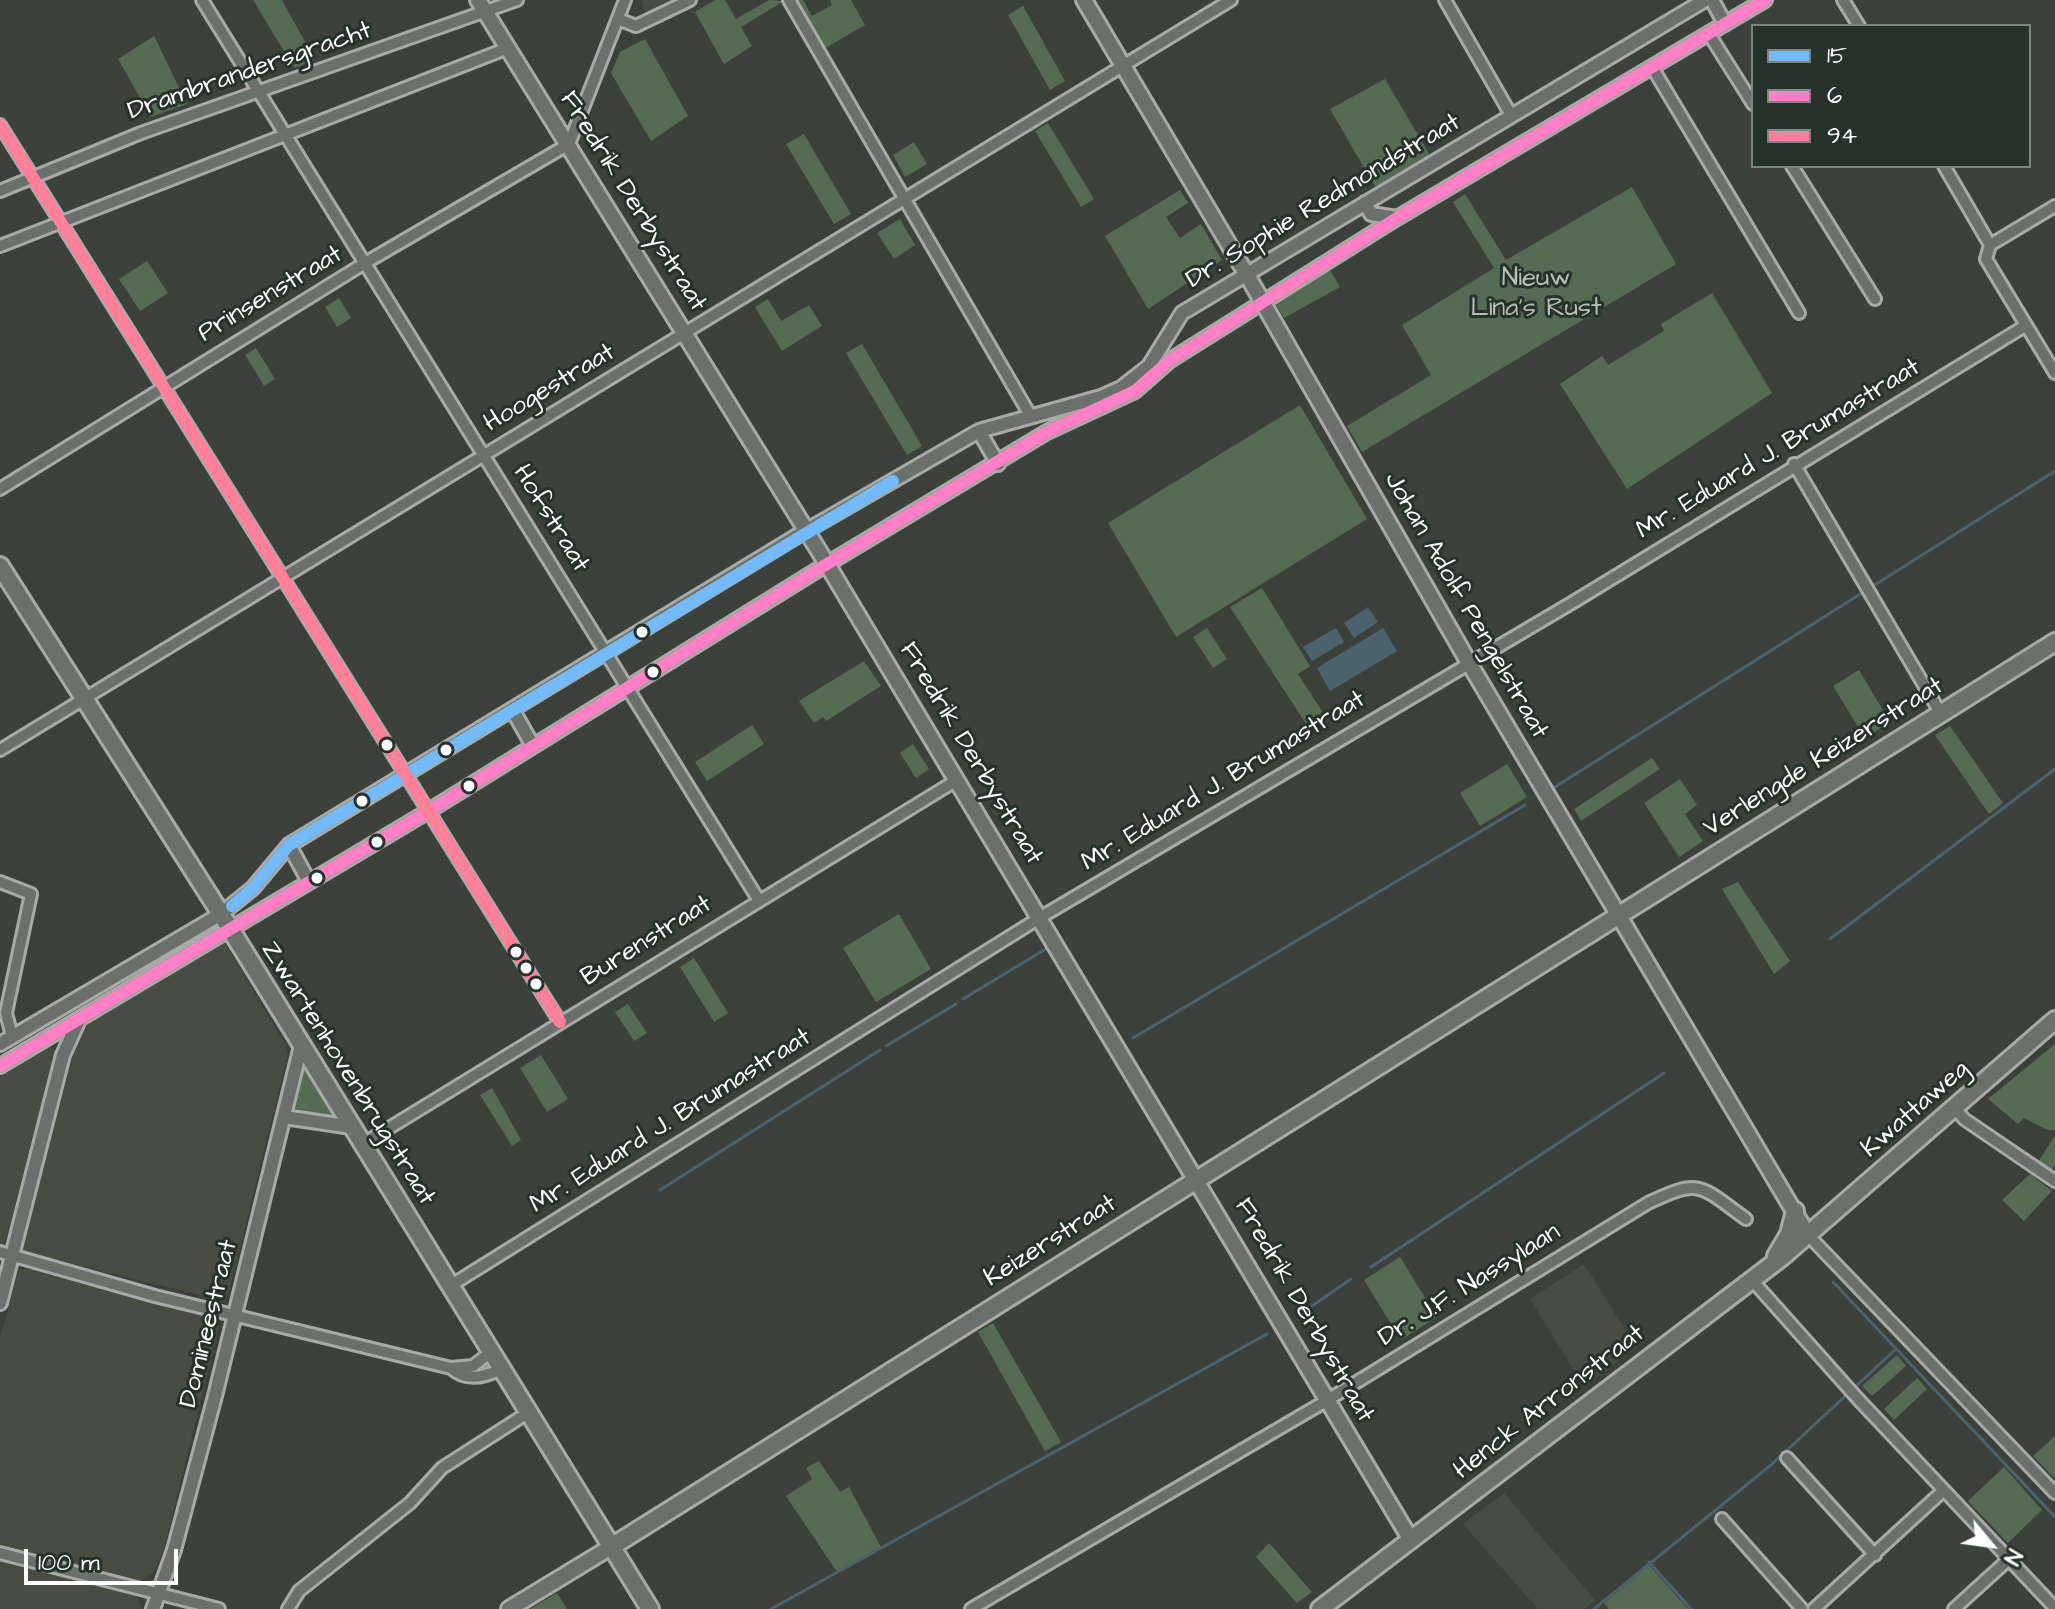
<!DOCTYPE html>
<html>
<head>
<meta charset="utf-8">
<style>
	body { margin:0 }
	#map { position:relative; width:2055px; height:1609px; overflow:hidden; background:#3d413c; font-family:"Architects Daughter",sans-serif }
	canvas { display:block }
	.legend { position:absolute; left:1751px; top:24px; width:280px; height:144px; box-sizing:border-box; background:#26332d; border:2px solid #7d8581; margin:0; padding:10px 14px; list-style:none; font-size:24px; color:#fff }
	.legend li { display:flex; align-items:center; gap:16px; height:40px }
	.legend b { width:40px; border:2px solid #7d8581 }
	.north { position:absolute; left:1951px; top:1505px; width:80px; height:80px; -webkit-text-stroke:6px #26332d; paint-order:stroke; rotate:119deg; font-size:22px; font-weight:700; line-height:32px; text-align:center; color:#fff }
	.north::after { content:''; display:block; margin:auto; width:28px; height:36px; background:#fff; clip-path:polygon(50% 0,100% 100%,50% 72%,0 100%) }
	.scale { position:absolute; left:24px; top:1549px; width:154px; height:36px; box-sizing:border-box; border:4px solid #fff; border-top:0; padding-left:10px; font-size:24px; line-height:28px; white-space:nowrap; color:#fff; -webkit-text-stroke:6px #26332d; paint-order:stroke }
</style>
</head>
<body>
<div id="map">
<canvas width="2055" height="1609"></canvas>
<ul class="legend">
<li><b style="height:10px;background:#73baf8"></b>15</li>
<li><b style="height:10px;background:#ff80c5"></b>6</li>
<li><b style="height:10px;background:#ff8098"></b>94</li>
</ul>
<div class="north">N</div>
<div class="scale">100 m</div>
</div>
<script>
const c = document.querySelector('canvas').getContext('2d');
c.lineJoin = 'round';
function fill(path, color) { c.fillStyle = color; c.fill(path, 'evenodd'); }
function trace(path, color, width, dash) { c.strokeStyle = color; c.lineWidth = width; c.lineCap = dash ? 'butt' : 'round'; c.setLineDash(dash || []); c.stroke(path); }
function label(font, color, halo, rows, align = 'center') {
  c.font = font + ' "Architects Daughter",sans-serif'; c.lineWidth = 6; c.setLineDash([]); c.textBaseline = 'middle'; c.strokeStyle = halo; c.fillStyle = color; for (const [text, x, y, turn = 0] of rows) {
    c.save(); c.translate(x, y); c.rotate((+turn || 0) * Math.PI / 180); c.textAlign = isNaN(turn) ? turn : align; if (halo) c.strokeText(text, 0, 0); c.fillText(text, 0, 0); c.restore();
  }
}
fill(new Path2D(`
	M642,0H683L652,16L644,10Z
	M221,937L286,1045L288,1054L228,1296L220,1300L21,1251L75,1033L84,1018Z
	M48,1044L54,1050L55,1061L12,1233L0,1245V1071Z
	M1584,1264L1636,1347L1584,1387L1530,1299Z
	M29,1267L216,1318L219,1327L164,1549L153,1573L140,1580L0,1545V1338L18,1272Z
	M1504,1493L1595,1600L1585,1609H1538L1463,1524Z
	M0,1556L134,1590L142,1609H0Z`), '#494c42');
fill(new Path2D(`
	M253,0H282L315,60L294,68Z
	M715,0H725L736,19L769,0L784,1L741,27L752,46L724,64L695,12Z
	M793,0H803L812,16L832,5L830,0H851L865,25L822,50Z
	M1023,6L1065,81L1050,90L1008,15Z
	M154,36L187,104L151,117L118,59Z
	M645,39L688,116L651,141L611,73L620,52Z
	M1385,79L1431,157L1377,190L1330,109Z
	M1048,123L1094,199L1081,207L1035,131Z
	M804,134L851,214L834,224L786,144Z
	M914,142L927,164L905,177L893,155Z
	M1632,187L1676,264L1362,452L1347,426L1431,375L1402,325L1494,268L1453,202L1465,194L1506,260Z
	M1180,190L1188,203L1166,217L1180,238L1201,224L1222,260L1148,309L1105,236Z
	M900,219L915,245L894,259L877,233Z
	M147,261L168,293L140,311L119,279Z
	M1329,268L1340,287L1284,318L1274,301Z
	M1712,293L1772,393L1627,489L1560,384L1602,356L1608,365L1664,331L1661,324Z
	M339,298L351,318L337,327L325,307Z
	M768,299L781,321L809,305L822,326L782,351L755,307Z
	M862,344L922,446L907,455L846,353Z
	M256,348L275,379L264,386L245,355Z
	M1300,405L1367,519L1176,637L1108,523Z
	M1262,588L1310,666L1298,674L1327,719L1310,730L1230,607Z
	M1207,628L1227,659L1213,668L1193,637Z
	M864,661L881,686L826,721L823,717L814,723L799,701Z
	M1859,670L1890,722L1865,738L1833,686Z
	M752,725L764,744L707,781L695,762Z
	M1950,726L2003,803L1989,814L1935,735Z
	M913,744L929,769L916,778L900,753Z
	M1652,758L1660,769L1581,821L1574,809Z
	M1507,764L1527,797L1480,826L1460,793Z
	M1680,779L1697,805L1685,814L1703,841L1679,857L1644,803Z
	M1738,882L1790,961L1774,974L1722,889Z
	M899,914L931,969L876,1002L843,948Z
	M694,958L728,1013L714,1022L680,967Z
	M628,1004L647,1033L634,1041L615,1012Z
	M2055,1044V1130H2047L2024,1118L2018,1124L1988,1099Z
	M541,1055L568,1099L547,1112L520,1068Z
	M304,1065L338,1119L292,1109Z
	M492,1088L521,1140L512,1146L480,1095Z
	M2055,1135V1165L2051,1172L2037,1164Z
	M2030,1174L2052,1191L2024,1221L2002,1200Z
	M1400,1257L1437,1317L1401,1340L1364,1280Z
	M993,1323L1061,1442L1045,1451L978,1332Z
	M1897,1355L1906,1366L1872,1396L1862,1386Z
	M1917,1378L1927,1389L1894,1420L1884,1409Z
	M2055,1436V1477L2054,1478L2033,1456Z
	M819,1461L840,1492L849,1487L881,1547L837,1572L786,1496L812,1479L806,1468Z
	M2004,1467L2042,1510L2008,1543L1968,1501Z
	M1269,1543L1312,1592L1297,1603L1256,1557Z
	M1649,1565L1688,1609H1609L1604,1603Z
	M557,1593L567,1609H530Z`), '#566b53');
fill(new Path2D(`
	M1368,607L1378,622L1354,638L1344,623Z
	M1336,628L1344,642L1312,661L1303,647Z
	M1383,628L1397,651L1330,691L1317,668Z`), '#4c636d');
trace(new Path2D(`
	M1555,787L2055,471
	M1830,939L2055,769
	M963,999L1049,947
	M1133,1038L1525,805
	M886,1046L956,1004
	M660,1190L880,1050
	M1371,1267L1664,1073
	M1833,1282L2055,1517
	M1299,1315L1351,1279
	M1649,1562L1691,1609
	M771,1609L1267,1334
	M1594,1609L1771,1465L1896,1349`), '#4c636d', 3);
const minor = new Path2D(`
	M202,0L758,899
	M789,0L1030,415
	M1445,0L1511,115
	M1843,0L1859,26
	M618,19L636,26L690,0
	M1709,34L1753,104
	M1652,67L1799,313
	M0,125L560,1022
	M1792,166L1875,299
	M1944,166L1990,245
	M0,191L141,133L517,0
	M1990,245L1986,259L2055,373
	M1990,245L2055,206
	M0,246L508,48
	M1794,464L1941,714
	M0,489L365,263L569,144L625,0
	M0,750L1231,0
	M0,882L31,894L6,1013L12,1036
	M1955,1108L1964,1119L2055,1181
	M363,1144L957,780
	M1808,1235L2055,1493
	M0,1252L155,1296L451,1368C466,1382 485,1377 501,1369
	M1751,1279L1858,1399L2055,1608
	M450,1286L1041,917L1575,601L2025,326
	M451,1368L473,1366L491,1352
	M1787,1458L1875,1555
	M1722,1519L1802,1609
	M0,1553L219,1609
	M288,1609L299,1591L410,1503L442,1468L529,1412
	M971,1609L1326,1401L1648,1203C1701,1178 1699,1185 1746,1219
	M1814,1609L1944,1490
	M1954,1609L2009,1559`);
const tertiary = new Path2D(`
	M1712,0L1725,24
	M1365,203L1371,214L1397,218
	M979,431L998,464
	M512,709L533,746
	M289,845L309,882
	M0,1044L221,914L253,888L289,845L797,536L979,431L1101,397L1121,388L1149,366L1182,313L1705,0
	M0,1066L427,812L827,564L1047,432L1135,391L1169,361L1397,218L1765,0
	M284,1117L352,1127
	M0,1303L63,1055L78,1022
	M153,1609L174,1550L215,1396L301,1046`);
const secondary = new Path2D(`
	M478,0L827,564L1411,1540
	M1084,0L1247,275L1469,663L1808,1235
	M509,1609L611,1547`);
const primary = new Path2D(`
	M0,566L221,914L650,1609
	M1776,1256L1789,1234L1795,1211
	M611,1547L2055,642
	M1320,1609L1782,1257L2055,1020`);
trace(minor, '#a8aaa7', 16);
trace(tertiary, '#a8aaa7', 18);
trace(secondary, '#a8aaa7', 20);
trace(primary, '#a8aaa7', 22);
trace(minor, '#6c706d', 10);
trace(tertiary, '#6c706d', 12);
trace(secondary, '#6c706d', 14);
trace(primary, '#6c706d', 16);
trace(new Path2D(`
	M232,906L253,888L289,845L893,481`), '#73baf8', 12);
trace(new Path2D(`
	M0,1066L427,812L827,564L1047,432L1135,391L1169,361L1397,218L1765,0`), '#ff80c5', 12);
trace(new Path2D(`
	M0,125L560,1022`), '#ff8098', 12);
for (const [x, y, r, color] of [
	[642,632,7,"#fff"],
	[653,672,7,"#fff"],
	[387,745,7,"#fff"],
	[446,750,7,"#fff"],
	[469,786,7,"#fff"],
	[362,801,7,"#fff"],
	[377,842,7,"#fff"],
	[317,878,7,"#fff"],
	[516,952,7,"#fff"],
	[526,968,7,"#fff"],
	[536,984,7,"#fff"]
]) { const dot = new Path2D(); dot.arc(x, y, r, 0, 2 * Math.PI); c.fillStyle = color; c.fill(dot); trace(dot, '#26332d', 3); }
label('26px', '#fff', '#26332d', [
	["Drambrandersgracht",250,72,-19],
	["Fredrik Derbystraat",632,202,58],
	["Dr. Sophie Redmondstraat",1324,202,-31],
	["Prinsenstraat",271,295,-31],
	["Hoogestraat",550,389,-31],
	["Mr. Eduard J. Brumastraat",1779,450,-31],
	["Hofstraat",550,519,58],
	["Johan Adolf Pengelstraat",1465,606,60],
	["Fredrik Derbystraat",970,754,59],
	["Verlengde Keizerstraat",1824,758,-32],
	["Mr. Eduard J. Brumastraat",1224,782,-31],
	["Burenstraat",647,942,-32],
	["Zwartenhovenbrugstraat",347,1074,58],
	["Kwattaweg",1916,1110,-41],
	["Mr. Eduard J. Brumastraat",671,1122,-32],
	["Keizerstraat",1051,1242,-32],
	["Dr. J.F. Nassylaan",1470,1286,-32],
	["Fredrik Derbystraat",1303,1311,60],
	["Domineestraat",210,1324,-76],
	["Henck Arronstraat",1550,1403,-38]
]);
label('26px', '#b5c0b3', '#26332d', [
	["Nieuw",1536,280],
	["Lina's Rust",1536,310]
]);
</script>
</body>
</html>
